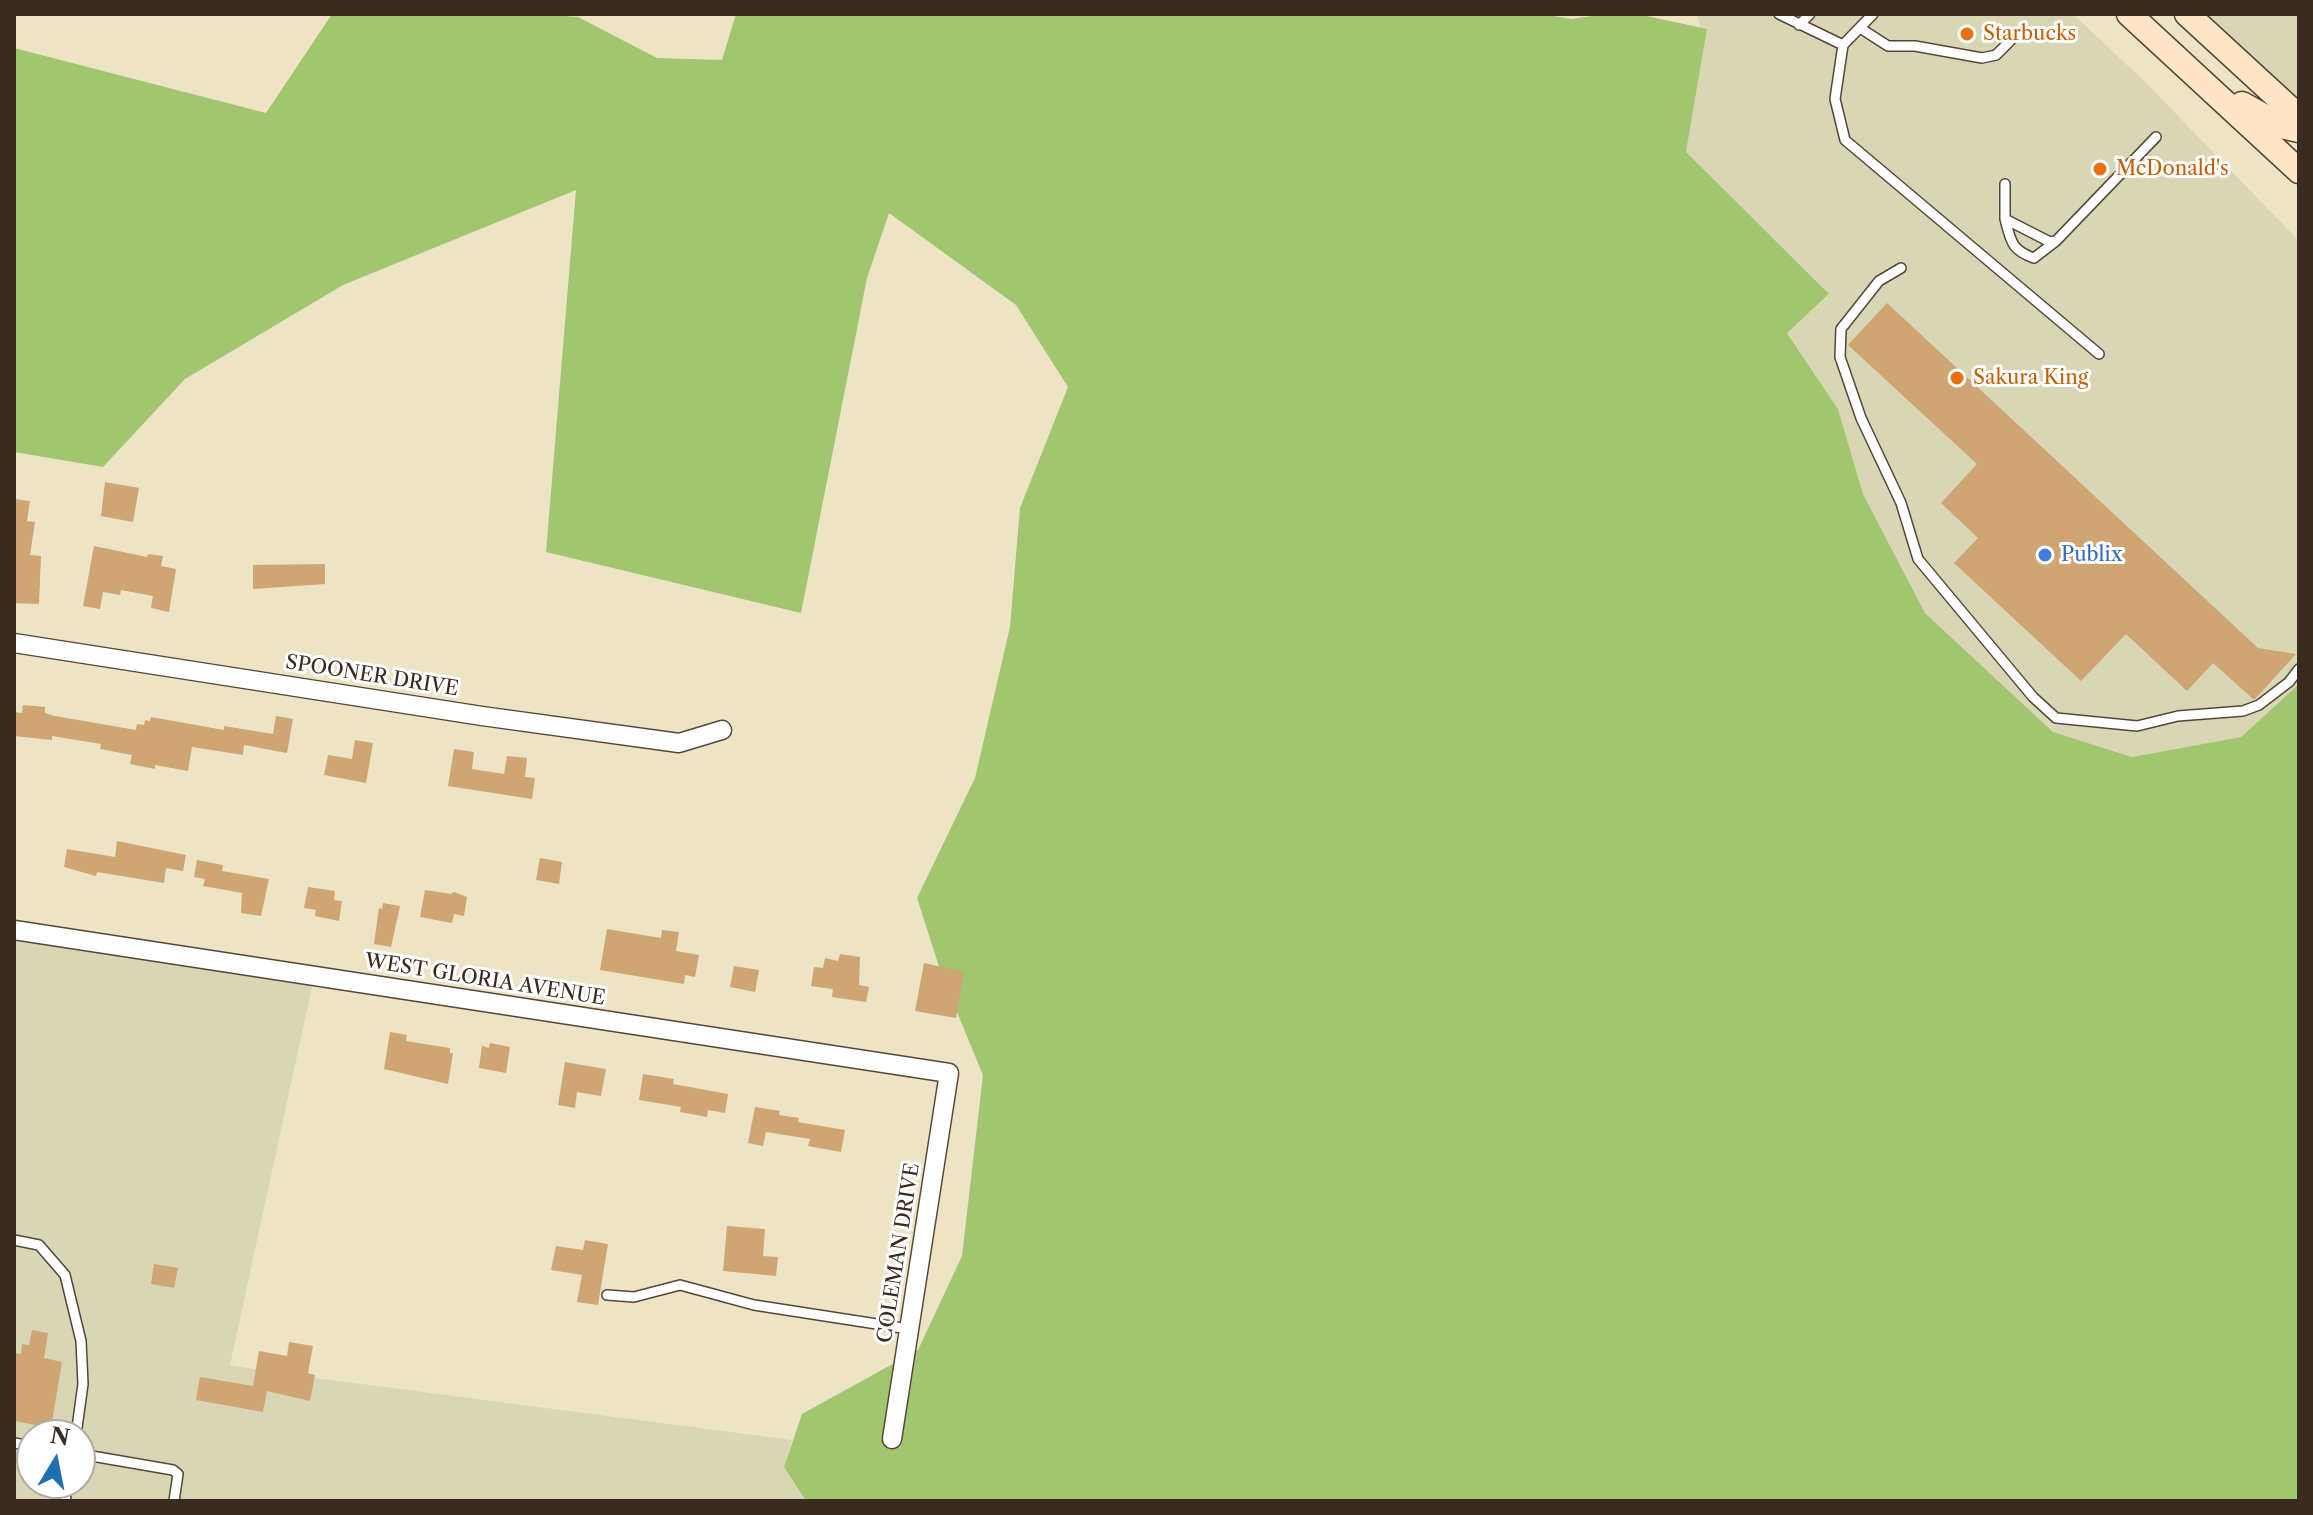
<!DOCTYPE html>
<html>
<head>
<meta charset="utf-8">
<style>
	body { margin:0 }
	#map { position:relative; width:2313px; height:1515px; overflow:hidden; background:#ece4c5; font-family:"Libre Caslon Text",serif }
	canvas { display:block }
	.frame { position:absolute; inset:0; border:16px solid #3b2a1e; pointer-events:none }
	.north { position:absolute; left:16px; top:1419px; width:80px; height:80px; box-sizing:border-box; background:#fff; border:2px solid #b1aaa5; border-radius:50%; rotate:10deg; font-size:22px; font-weight:700; line-height:32px; text-align:center; color:#3b2a1e }
	.north::after { content:''; display:block; margin:auto; width:28px; height:36px; background:#1f6fb2; clip-path:polygon(50% 0,100% 100%,50% 72%,0 100%) }
</style>
</head>
<body>
<div id="map">
<canvas width="2313" height="1515"></canvas>
<div class="frame"></div>
<div class="north">N</div>
</div>
<script>
const c = document.querySelector('canvas').getContext('2d');
c.lineJoin = 'round';
function fill(path, color) { c.fillStyle = color; c.fill(path, 'evenodd'); }
function trace(path, color, width, dash) { c.strokeStyle = color; c.lineWidth = width; c.lineCap = dash ? 'butt' : 'round'; c.setLineDash(dash || []); c.stroke(path); }
function label(font, color, halo, rows, align = 'center') {
  c.font = font + ' "Libre Caslon Text",serif'; c.lineWidth = 6; c.setLineDash([]); c.textBaseline = 'middle'; c.strokeStyle = halo; c.fillStyle = color; for (const [text, x, y, turn = 0] of rows) {
    c.save(); c.translate(x, y); c.rotate((+turn || 0) * Math.PI / 180); c.textAlign = isNaN(turn) ? turn : align; if (halo) c.strokeText(text, 0, 0); c.fillText(text, 0, 0); c.restore();
  }
}
fill(new Path2D(`
	M1696,14H2073L2148,85L2299,241V684L2241,737L2132,757L2053,732L1925,613L1863,494L1838,409L1787,332L1829,295L1686,152L1707,30L1701,28Z
	M2202,14H2299V103Z
	M14,932L313,982L230,1365L285,1374L792,1440L784,1467L806,1501H14ZM32,1435H80V1483H32Z`), '#d8d6b5');
fill(new Path2D(`
	M332,14H540L578,17L657,58L722,60L736,14H1543L1571,19L1606,14H1637L1707,29L1686,152L1829,294L1787,333L1838,409L1863,494L1925,613L2053,732L2132,757L2241,737L2299,684V1501H806L784,1467L802,1414L918,1350L962,1256L983,1075L942,976L917,898L975,778L1010,627L1020,508L1068,387L1016,305L889,213L867,278L801,613L546,552L576,190L343,285L185,379L103,467L14,452V48L266,113Z`), '#a2c670');
fill(new Path2D(`
	M1887,303L2258,648L2296,654L2255,699H2253L2213,663L2187,691L2126,634L2081,681L1954,563L1978,538L1941,503L1977,464L1848,345Z
	M105,482L139,488L133,522L101,516Z
	M14,499L30,501L27,521L35,522L30,555L41,556L39,604L14,603Z
	M94,546L147,557L148,554L163,556L161,566L176,569L169,612L151,608L153,596L121,590L120,595L103,592L100,609L83,606Z
	M325,564V584L253,589V565Z
	M23,705L45,707V713L55,716L136,730L137,724L144,725L145,720L150,721L151,717L224,730V726L273,734L276,716L293,719L287,753L244,745L243,755L192,747L188,771L155,765V769L130,764L132,755L100,749L101,744L52,736V740L14,736V712L22,713Z
	M355,740L373,743L366,783L324,775L328,755L352,759Z
	M454,749L474,752L472,769L504,774L507,756L527,758L525,777L535,778L532,799L448,786Z
	M117,841L186,855L183,871L166,868L164,883L97,872L96,876L64,867L67,849L115,857Z
	M540,858L562,862L559,884L536,880Z
	M197,860L223,865L222,871L269,879L261,916L241,913L242,893L203,886L205,879L194,877Z
	M308,887L335,891L334,900L342,901L339,921L315,916L316,910L304,908Z
	M425,890L451,894L454,892L467,897L464,916L454,914L452,923L420,917Z
	M383,903L400,906L391,947L374,944L379,908L382,909Z
	M607,929L661,938L662,930L679,932L676,951L699,955L695,977L685,975L684,984L600,970Z
	M840,954L860,957L859,985L869,987L866,1002L832,997L833,989L811,986L814,967L823,968L825,958L838,961Z
	M924,963L964,972L956,1018L915,1011Z
	M734,966L759,970L755,992L730,987Z
	M390,1032L407,1035L406,1041L450,1048V1053H453L448,1084L384,1069Z
	M490,1043L510,1047L506,1073L479,1068L482,1046L489,1048Z
	M565,1062L606,1069L601,1096L577,1092L575,1108L558,1105Z
	M643,1074L674,1079L673,1084L728,1094L725,1113L708,1110L707,1117L680,1112L681,1107L639,1100Z
	M755,1107L780,1111L779,1115L799,1118L798,1122L845,1130L841,1152L808,1146L810,1139L766,1132L763,1146L748,1143Z
	M727,1226L765,1229L763,1256L778,1257L776,1276L723,1271Z
	M585,1240L608,1244L598,1305L577,1302L582,1275L551,1270L556,1246L583,1250Z
	M154,1264L178,1268L174,1288L151,1284Z
	M32,1330L48,1333L44,1358L62,1362L51,1428L14,1421V1353L21,1354L22,1344L29,1345Z
	M289,1342L313,1346L308,1373L315,1375L310,1401L267,1391L263,1412L196,1400L200,1377L253,1386L259,1351L287,1356Z`), '#d0a574');
const service = new Path2D(`
	M1779,14L1843,45
	M1873,14L1843,45L1835,99L1845,140L2099,354
	M1799,25L1810,14
	M1860,28L1888,46H1915L1982,58L1996,55L2019,32
	M2005,184V219L2050,242L2056,241L2156,137
	M2005,219C2011,241 2011,250 2034,258L2056,241
	M1901,268L1879,281L1841,329L1840,357L1861,418L1901,503L1918,559L2033,697L2056,718L2137,726L2178,716L2243,711L2259,705L2289,682L2299,669
	M14,1240L39,1245L65,1275L81,1341L83,1384L76,1435
	M607,1295L634,1297L680,1285L754,1305L909,1329
	M14,1443L32,1446
	M80,1454L173,1470L178,1474L174,1501
	M65,1501L68,1483`);
const minor = new Path2D(`
	M14,643L482,716L679,743L722,730
	M14,930L949,1073L892,1439`);
const secondary = new Path2D(`
	M2129,14L2299,171
	M2187,14L2299,117
	M2242,104L2281,126L2299,130`);
trace(service, '#564637', 12);
trace(minor, '#564637', 21);
trace(secondary, '#564637', 27);
trace(service, '#fff', 9);
trace(minor, '#fff', 18);
trace(secondary, '#fde5c5', 24);
for (const [x, y, r, color] of [
	[1967,34,8,"#e8710a"],
	[2100,169,8,"#e8710a"],
	[1957,378,8,"#e8710a"],
	[2045,555,8,"#3f7fe0"]
]) { const dot = new Path2D(); dot.arc(x, y, r, 0, 2 * Math.PI); c.fillStyle = color; c.fill(dot); trace(dot, '#fff', 3); }
label('20px', '#c56008', '#fff', [
	["Starbucks",1983,34],
	["McDonald's",2116,169],
	["Sakura King",1973,378]
], 'left');
label('20px', '#366cbe', '#fff', [
	["Publix",2061,555]
], 'left');
label('20px', '#3b2a1e', '#fff', [
	["SPOONER DRIVE",372,676,9],
	["WEST GLORIA AVENUE",485,980,9],
	["COLEMAN DRIVE",899,1253,-81]
]);
</script>
</body>
</html>
